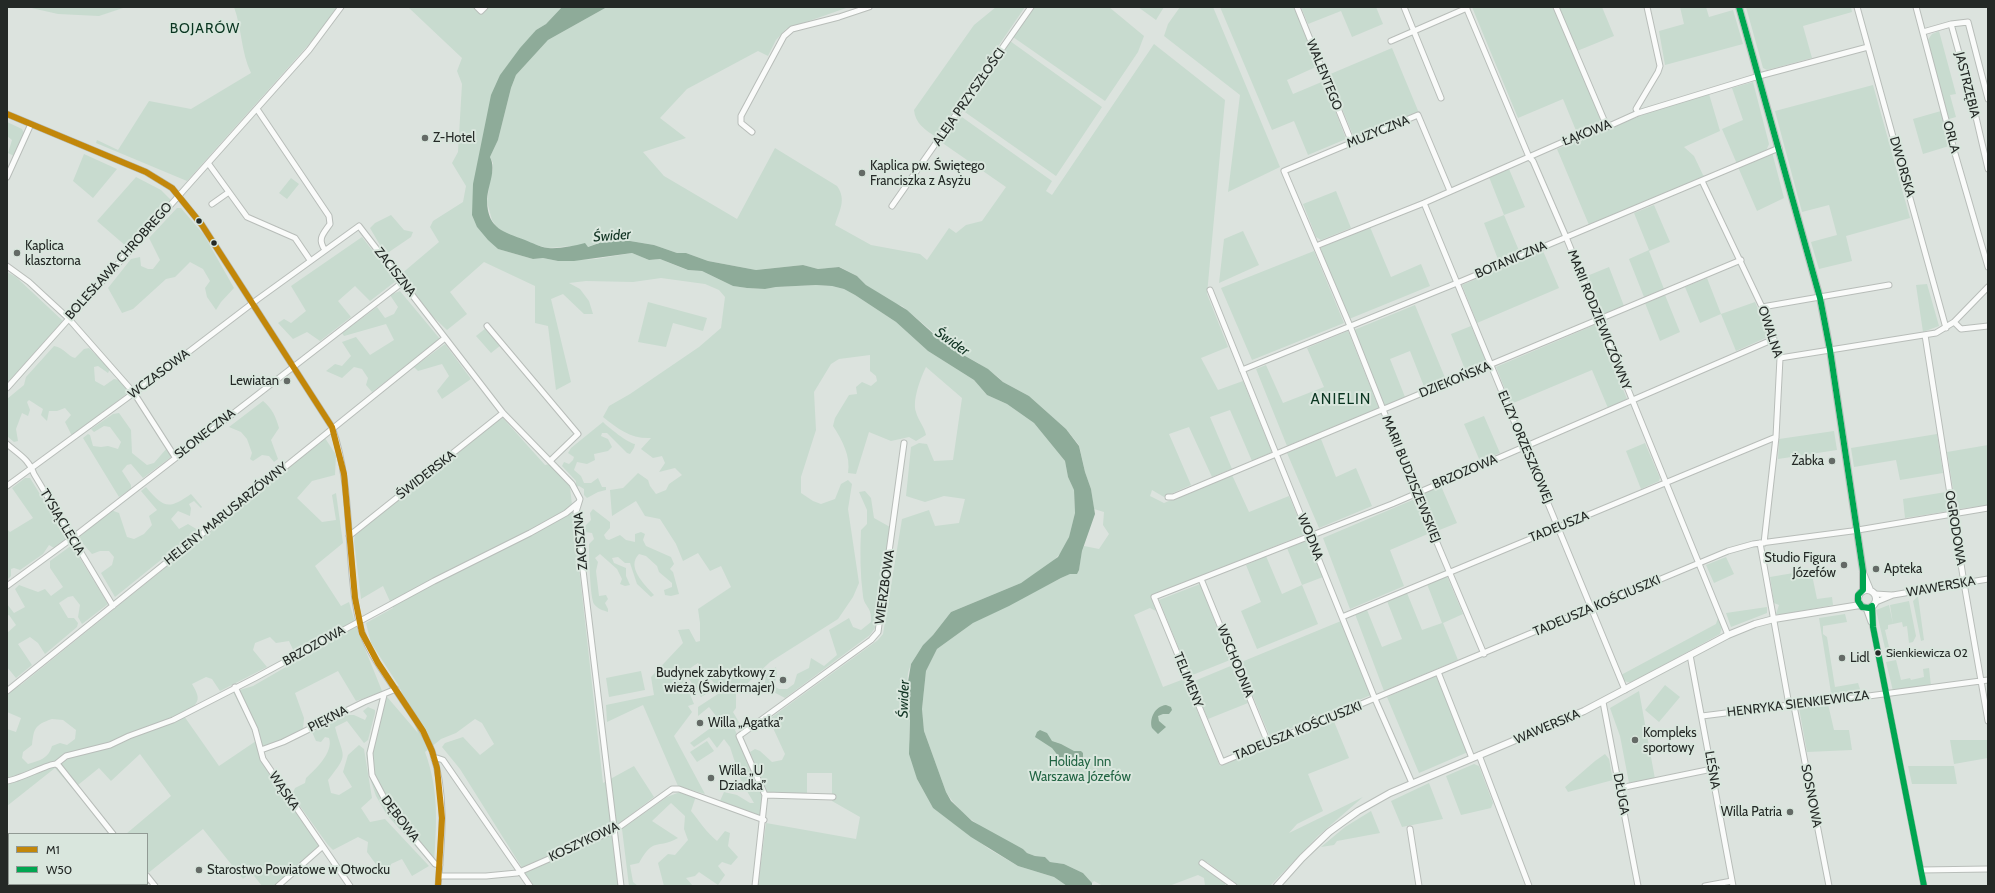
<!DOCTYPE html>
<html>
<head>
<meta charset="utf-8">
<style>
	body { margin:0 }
	#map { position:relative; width:1995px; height:893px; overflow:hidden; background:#dce3de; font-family:Cabin,sans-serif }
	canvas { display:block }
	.frame { position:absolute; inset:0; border:8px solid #242926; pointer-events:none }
	.legend { position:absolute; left:8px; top:833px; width:140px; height:52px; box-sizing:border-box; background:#d9e6dd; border:1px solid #919a94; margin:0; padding:5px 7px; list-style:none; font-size:12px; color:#242926 }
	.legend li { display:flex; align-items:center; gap:8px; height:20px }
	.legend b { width:20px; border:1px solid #919a94 }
</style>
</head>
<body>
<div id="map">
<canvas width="1995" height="893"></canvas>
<div class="frame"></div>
<ul class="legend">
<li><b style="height:5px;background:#c2870a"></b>M1</li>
<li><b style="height:5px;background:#00a651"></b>W50</li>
</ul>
</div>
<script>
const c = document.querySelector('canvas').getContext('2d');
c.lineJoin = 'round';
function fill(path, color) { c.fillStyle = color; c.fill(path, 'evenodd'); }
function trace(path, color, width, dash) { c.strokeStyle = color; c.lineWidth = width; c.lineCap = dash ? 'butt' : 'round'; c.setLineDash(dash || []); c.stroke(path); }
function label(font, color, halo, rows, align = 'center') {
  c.font = font + ' Cabin,sans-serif'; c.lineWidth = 4; c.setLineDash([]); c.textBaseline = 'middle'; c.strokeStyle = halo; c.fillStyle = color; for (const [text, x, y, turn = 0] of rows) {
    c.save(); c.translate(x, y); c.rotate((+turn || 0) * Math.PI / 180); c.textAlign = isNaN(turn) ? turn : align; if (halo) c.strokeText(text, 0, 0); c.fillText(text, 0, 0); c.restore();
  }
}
fill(new Path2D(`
	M27,7H126L99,16L58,14Z
	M234,7H337L318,34L187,181L96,143L97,140L118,150L149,101L191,109L251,73C241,52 242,29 234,7Z
	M408,7H562L546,24L536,30L500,75L477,227L498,249L533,259L543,258L558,261L596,259L632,253L649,260L660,259L687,270L702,271L733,286L747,288L765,289L776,287L816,285L832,286L844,289L855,295L896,322L928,351L974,380L987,395L1007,404L1034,423L1065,461L1068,477L1074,489L1075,513L1069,537L1063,550L1052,563L1021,583L951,612L933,635L923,645L911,664L908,673L906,694L910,720L909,740L917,779L933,808L989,849L1018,866L1054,877L1067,886H758L766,823L856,839L860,817L832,801V773H807V795L767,793L750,752L755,749L760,751L772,762L782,760L785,754L773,728L772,717L878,640L883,634L902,519L929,510L935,526L959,523L965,499L944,496L925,502L906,496L911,447L919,443L927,444L934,461L953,460L962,398L926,367C921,377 912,400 916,412C918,420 924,426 926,435L916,441L909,437L891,441L869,432L856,474L848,473C851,456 842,440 833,426L835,418L849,395L857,394L856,387L862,382L871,386L877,381L876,376L870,371V355L839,359L831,364L814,392L816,430L801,477V493L813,501L821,504L835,499L841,484L848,480L852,484L848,509L859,583L853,597L838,619L770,662L736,694V708L733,712L740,724L735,730L763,796L761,816L720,801L724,792L737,795L750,803H754L741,781L730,747L724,739L717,748L709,737L694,747L690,743L720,721L709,707L698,716V707L721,692L698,663C689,668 686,673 683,682H685L694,704L688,706L692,712L674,736L705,794L678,786L643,705L607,722L606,705L654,695L651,677L683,643L678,630L689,629L696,642L700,641V623L698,609L731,587L721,566L710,571L698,553L683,561L676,544L660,519L645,516L636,501L612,516L610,490L623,488L638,473L648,480L650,486L656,494L666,490L669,484L682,475L675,468L659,472L665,463L662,456L653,458L641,449L651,438C631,439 618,429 603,417L609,406L630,394L699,347L721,328L725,297L719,290L705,284L661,278L633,282L586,281L569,283L580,289L589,301L593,314H584L563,294L551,299L571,382L556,390L548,326L535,323V286L484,262L450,292L467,314L447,330L429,313L400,275L439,242L430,227L433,221L463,202L466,186L452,163L458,152L462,84L457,71L462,58Z
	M607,7H849L786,29L776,40L768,56L758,51L687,89L660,118L686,138L643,152L664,176L737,219L775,148L837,186C847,200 839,211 835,225L871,245L920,254L927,260L949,228L956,233L966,225L982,221L1006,187L941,142L959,115L1052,181L1046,191L1052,195L1154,44L1225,100L1207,294L1228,347L1201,358L1218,390L1243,381L1272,452L1252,461L1230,410L1210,417L1232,469L1212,477L1189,427L1169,434L1191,485L1164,497L1152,490L1150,496L1164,503L1232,475L1249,512L1289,496L1305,534L1151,596L1156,611L1150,608L1134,615L1163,687L1184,679L1220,766L1333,719L1349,758L1308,774L1323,811L1297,824L1289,833L1363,797L1318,836L1270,886H1239L1207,862L1202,864L1225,882V886H1205L1204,878L1198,875L1169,886H1103L1094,881L1092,883L1083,873L1064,864L1050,862L1045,857L1035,856L1027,853L1023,849C995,836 963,820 946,792L924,731L922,709L926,671L937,649L973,623L1079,569L1082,551L1084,546L1099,549L1109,534L1103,525L1104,512L1094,509L1091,489L1085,472L1079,445L1066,429L1029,396L1003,382L998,377L978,363L953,349L902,306L893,303L866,285L857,276L840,267L818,269L803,265L756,270L708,261L686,253H677L654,245L630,241H605L587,247L571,246L548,248L536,245L504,233L497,228L492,220L487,202L490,179L493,170V163L490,157L498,140L511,88L516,75L548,40Z
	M996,7H1025L936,137C925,130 915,123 914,110L974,25Z
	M1033,7H1109L1144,36L1138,52L1105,101L1013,37Z
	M1138,7H1164L1156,20Z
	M1180,7H1213L1280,167L1228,192L1240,95L1164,36L1168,24Z
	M1220,7H1294L1318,66L1287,80L1293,94L1324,81L1346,139L1308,155L1294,121L1272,130Z
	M1301,7H1376L1383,24L1352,37L1341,11L1308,24Z
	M1472,7H1553L1603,124L1577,133L1563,99L1518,118Z
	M1559,7H1602L1614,36L1577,51Z
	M1680,7H1706L1709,17L1733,10L1743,44L1665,65L1659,31L1684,24Z
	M1746,7H1851L1852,12L1803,26L1812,58L1767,70L1763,68Z
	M1939,31L1956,94L1950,95L1956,117L1949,119L1927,41L1932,34Z
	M1010,41L1102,107L1056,176L962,110Z
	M1392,48L1419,113L1355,140L1328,75Z
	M1753,82L1769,144L1766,151L1737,164L1722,129L1743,120L1732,88Z
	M1873,85L1910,218L1846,236L1852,261L1819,269L1811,242L1837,235L1829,205L1802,212L1775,111Z
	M1709,94L1720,131L1684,147L1694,156L1703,175L1708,177L1589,225L1557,149L1655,110Z
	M1941,111L1949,146L1923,154L1913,119Z
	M7,122L22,129L24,133L14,156L8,153L12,140L7,136Z
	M1772,152L1784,198L1757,211L1738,167Z
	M84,154L117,169L93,198L73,181Z
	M1509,169L1525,207L1504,215L1520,253L1499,262L1484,223L1504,215L1489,177Z
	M136,177L161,190L171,200L127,247L97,221Z
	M291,178L299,184L287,199L279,193Z
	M1336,191L1351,228L1321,240L1316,237L1303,204Z
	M1654,205L1670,242L1649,251L1664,289L1644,297L1629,259L1649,250L1634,213Z
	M177,208H181L204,235L234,288L221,302L216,310L207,297L205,288L210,281L203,269L190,262L175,277L166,279L133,309L122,313L108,288L131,259L140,257L141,266L148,269H153L160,260L149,238Z
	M391,215L404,230L413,232L411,237L389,252H384L370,228L375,223Z
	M1370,227L1391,277L1421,264L1430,286L1349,319L1320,248Z
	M1243,231L1259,265L1219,283L1224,239Z
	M362,237L396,281L370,301L355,286L338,301L351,317L320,341L307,332L293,339L278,323L284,319L291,323L306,311L291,286Z
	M1314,251L1344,323L1252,360L1221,288Z
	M1543,251L1559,288L1477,323L1462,285Z
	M1609,267L1624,306L1602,315L1587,276Z
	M7,272L16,277L63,321L7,383Z
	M1707,278L1721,314L1755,302L1770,336L1736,351L1721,314L1700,323L1685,287Z
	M1927,284L1939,326L1923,332L1916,285Z
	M400,291L440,339L372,392L366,385L368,378L362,369L354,367L342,378L326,371L335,364L342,366L351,356L342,342L356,337L370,355L394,340L386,324L344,336L342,333L377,307L385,318L394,314L398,307L390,295Z
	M1665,295L1680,332L1660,341L1645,303Z
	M648,302L707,318L703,331L673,323L666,347L638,342Z
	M1415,305L1446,380L1425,389L1410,351L1390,359L1405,397L1385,406L1354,330Z
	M1597,324L1627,399L1608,408L1592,370L1511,404L1496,367Z
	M1471,326L1487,363L1466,372L1451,334Z
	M486,328L501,345L491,353L476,336Z
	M1348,331L1379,408L1287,446L1256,369L1266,365L1283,403L1324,387L1307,348Z
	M445,344L471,379L442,399L437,391L449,376L442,364L418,371L414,367Z
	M54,346C65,348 67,356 75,358L84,349L89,348L110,369L108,373L98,366L94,367L95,381L104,386L114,379L119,380L129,392L72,436L65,422L71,415L65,408L57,411H49L47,421L41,415L43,409L29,400L27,402L30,410L28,416L22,413L16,429L18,441L14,442L7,436V399L24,385L26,377Z
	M263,401C272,408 276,417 279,428L271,440L278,459L274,462L269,456L262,455L253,461L250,459L252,453L247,439L241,432L229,427Z
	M119,413L131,430L132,453L147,465L154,463L167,448L171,457L143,478L131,464L127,465L122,471L131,485V489L119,497L83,438L88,434L90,435L93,446L101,447L108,446L118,449L121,442L110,427L104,426L94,432L91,429L113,414Z
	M1484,416L1500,453L1480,461L1464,424Z
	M502,417L545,465L553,463L570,487L603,783L634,766L654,797L617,825L624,886H527L515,870L521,866L460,769L442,747L445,743L463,737L480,755L494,744L482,723L475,719L456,733L441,739L425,752C440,793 436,825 434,867L387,815L376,796L369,775L366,754L382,692L356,701L338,671L295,693L304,718L303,729L269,746L262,756L326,847L281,886H262L251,872L243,879L203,829L147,874V834H126L171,796L140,754L111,781L99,768L73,789L55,768L7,806V729L16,732L21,718L7,712V693L22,684L325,438L336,455L335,475L312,481L297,498L322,522L336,520L332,495L336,493L343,543L315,566L341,606L349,602L357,629L382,691L418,733L399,686L371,643L366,623L393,608L383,586L361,599L354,541L355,533ZM270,637L276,643L289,641L298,660L253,686L233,692L253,731L256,741L219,766L184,716C197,702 203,702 192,684L206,677L212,679L220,691L267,667L253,650L255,643ZM52,719L63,720L76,730L75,739L67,745L60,743L52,746C49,758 39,761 28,764L22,758L23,752L32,745C34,729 34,725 52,719Z
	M603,422C609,428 628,443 635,444L634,448L630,454L627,453L607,433H602L601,436L608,439L612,447L608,451L594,454L595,460L587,464L577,462L574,470L581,476L584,483H591L598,478L602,487H606V490L598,492L587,498L584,495V489L579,486L576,487V481L562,466L564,462L569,464L573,460L574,457L568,453L571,448Z
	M1834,431L1837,450L1778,459L1779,439Z
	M1937,434L1943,473L1900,480L1896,460L1854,467L1851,448Z
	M1321,439L1336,477L1356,468L1372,506L1319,528L1287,453Z
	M1645,443L1660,478L1659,481L1641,489L1626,451Z
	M1988,445V505L1959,509L1956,507L1947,452Z
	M25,478H30L67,538L54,548L49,545L43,554L20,570L14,568L11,569V576L7,580V529L10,532L33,518L12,488Z
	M1441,486L1457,523L1437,531L1421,494Z
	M146,487C164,508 168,510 191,494L202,507L201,508L194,501L189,504L191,508L190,516L178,511L171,519L179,529L188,524L198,530L115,597L101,573L112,565L114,557L109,551H100L92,554L78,538L111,510L119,513L127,537L134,539L144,534L152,525L149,516L157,510L141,491Z
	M865,491L871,498L874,518L890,527L875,628L870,635L785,698L764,687L766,675L776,667L777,675L774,686L779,689H787L794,684L797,674L809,668L811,658L824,666L837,655L829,630L849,618L853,627L861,630L871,622C872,606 864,607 863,596C860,574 860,552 861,530L867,524V510L859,492Z
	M1946,492L1949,511L1905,518L1903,499Z
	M1415,499L1430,533L1390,550L1404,586L1350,609L1323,538Z
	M593,509L610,522V528L604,535L606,539L609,540L620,535L626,540L635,542V534L641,532L645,534L643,540L646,546L671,557L674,564L670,569L673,572L679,594L671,596L665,595L664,590L672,587V583L659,572L657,566L646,556L639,554C626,567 644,584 654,595L651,597L637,584L630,563H625L618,557L612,558L614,563L626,568V576L630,585L625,586L620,584L622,579L617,569L600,554L595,558L598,562L596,571L599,596L606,595L608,599L605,603L608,609V612C602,610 598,609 594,604C590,598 589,554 589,544L594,539L592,533L585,532V526L591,520L590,513Z
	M1307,540L1323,577L1302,585L1318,624L1257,649L1241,611L1261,602L1246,565L1266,556L1282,594L1302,585L1287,548Z
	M72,545L108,604L82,624L78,617L80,605L73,596L68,597L59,603L68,618H74L78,623L77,627L45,654L38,643L30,637L18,644L32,665L16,678L7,667V633L16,625L9,615L7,616V604L14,613L25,607L15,589L19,585L38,592L45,589L51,596L63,587L50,568V561Z
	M1726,557L1734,574L1714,583L1706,565Z
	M1811,570L1817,599L1832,597L1833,605L1779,615L1776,614L1779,605L1774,603L1770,577Z
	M1447,576L1463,614L1443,623L1458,660L1384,691L1355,614L1367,610L1382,647L1402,639L1387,601L1407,593L1422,630L1442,623L1427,584Z
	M1200,584L1230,660L1190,676L1159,600Z
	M1918,596L1924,640L1921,641L1913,601Z
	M1909,601L1916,636L1913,642L1909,643L1907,626L1903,627L1902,622L1893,624L1890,605Z
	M1889,605L1893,624L1888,625V629L1885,630L1889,647L1885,648L1876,610Z
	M1767,607V613L1731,627L1726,613Z
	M1845,614L1847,622L1823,626V634L1827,637L1835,687L1858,683L1862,695L1832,699L1819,618Z
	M1718,618L1722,627L1720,634L1631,683L1624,681L1621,675L1716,624Z
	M1341,621L1371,695L1270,737L1239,663Z
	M1896,660L1901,680L1910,678L1911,680L1924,677L1923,669L1929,668L1931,686L1893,691L1886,662Z
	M1233,665L1248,703L1208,719L1192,682Z
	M699,668L713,690L701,697L687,676Z
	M641,671L645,690L609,697L606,678Z
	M1436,676L1468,752L1419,773L1387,697Z
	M1665,685L1680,697L1659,722L1645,710Z
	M1639,691L1655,779L1629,783L1620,736L1610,708Z
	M1828,704L1834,730H1849L1852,750L1807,752L1799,708Z
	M368,707L375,710V713L368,740L364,743L347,721L335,727C343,759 350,752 328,780L331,793L339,795L352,787L343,772L348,755L359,745L364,749L372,798L361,808L370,822L385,819L429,866L412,876L402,859L391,864L390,871L383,874L367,852L368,842L358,837L333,850L328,845L292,795L295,788L305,783L306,778C315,770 334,752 329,738L325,737L321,742L316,741L312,732L347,715H354L365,720L367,716L363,711Z
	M1950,740H1988V758L1954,764Z
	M707,741L714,751L697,762L690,752Z
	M1605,754L1609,759L1613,780L1568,792L1565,787L1595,761Z
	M1474,764L1479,766L1493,803L1491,808L1461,815L1446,776Z
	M1908,766H1954L1957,784H1912Z
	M1429,783L1443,819L1402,827L1391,801Z
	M680,792L696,796L691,811C700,822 706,832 717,841L725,831L730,833L728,846L738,857L731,865L722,862L718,866L725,875L718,885L699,872L695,876L686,878L693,886H664L658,863L668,854L675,855L688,840L684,829L685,816L671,803L652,821L678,838C656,850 654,836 639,863L630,865L633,882L638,886H629L622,829L667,797Z
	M1371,811L1380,833L1337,841L1334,845L1321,847L1345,827Z`), '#c8dbcf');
fill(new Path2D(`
	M562,7H607L548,40L516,75L511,88L498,140L490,157C497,171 487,186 487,202C488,229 504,232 525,240C533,243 539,247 548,248C560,249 573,246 585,243L588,247L605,241H630L654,245L677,253H686L708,261L756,270L803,265L818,269L839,267L857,276L866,285L907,310L938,338L953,349L988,369L1003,382L1029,396L1066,429L1079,446L1085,472L1091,489L1095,514L1082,551L1079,570L1077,574H1070L1061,578L1009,606L973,623L937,649L926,671L922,709L924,731L946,792L951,801L972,821L1023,849L1027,853L1035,856L1045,857L1050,862L1064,864L1083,873L1092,883V886H1067L1054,877L1018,866L971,837L933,808L917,779L909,754L910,720L906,694L911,664L923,645L933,635L951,612L1021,583L1058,557L1069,537L1075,513L1074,490L1068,477L1065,461L1034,423L1007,404L987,395L974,380L928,351L896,322L855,295L844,289L832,286L816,285L776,287L765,289L747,288L733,286L702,271L688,270L660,259L649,260L632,253L574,261H558L543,258L533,259L498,249L488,240L477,227L472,215L473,184L491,95L500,75L520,48L536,30L546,24Z
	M1166,705L1171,707L1172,710L1169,714H1163L1158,716L1159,721L1166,727L1158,734L1152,728C1149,719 1155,706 1166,705Z
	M1040,730L1047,733L1052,741L1061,744L1074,751H1081L1083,753V763L1081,764L1078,761L1067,767L1052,748L1035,737L1037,732Z`), '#8eab99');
const minor = new Path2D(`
	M477,7L481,11L485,7
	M1297,7L1352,143
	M1404,7L1441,98
	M1466,7L1529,157L1533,161L1566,237L1728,635
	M1556,7L1607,127
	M1857,7L1946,328
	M1916,7L1954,150L1988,267
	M1951,24L1972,100L1988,169
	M1923,32L1951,24L1968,22L1988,99
	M1391,41L1467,8
	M257,109L329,216L330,224C323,234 317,239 325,250
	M1638,113L1636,109L1658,72L1660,66L1647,7
	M7,114L146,172L172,188L202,225L332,427C354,487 345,560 359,622C366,652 387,676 403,701C414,717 425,733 432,751C447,795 442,841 438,886
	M752,132L741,123V116L784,36L792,29L839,17L869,7
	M208,163L247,217L295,238L310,260
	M7,177L31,124
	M1702,181L1762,307L1780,358L1776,437L1764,543
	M1450,191L1418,115L1284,171L1350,326L1416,493L1484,654
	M1424,203L1625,690
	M212,204L229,192
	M892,206L1031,7
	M1316,246L1424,203L1563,142L1607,127L1638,113L1759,76L1868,47
	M7,266L29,282L68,318L134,393L175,457
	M1210,290L1375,699L1412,783
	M1762,307L1889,285
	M1954,322L1961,329L1988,326
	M487,326L578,434L550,461
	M1925,335L1964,583L1988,721
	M1774,339L1392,504L1154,597L1222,762L1728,551L1753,544L1852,531L1988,508
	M1780,358L1936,333L1954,322L1988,287
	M1242,370L1457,283L1779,148
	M7,388L309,50L341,7
	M7,444C18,454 29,459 34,474L113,606
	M7,486L157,376L258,299L359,226L503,413L572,484L580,499L576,512L621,886
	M1168,497H1173L1741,260
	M349,536L503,413
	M1760,543L1789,705
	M1201,579L1268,743
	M7,586L71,539L403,282
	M1875,594L1892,595
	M1876,602L1893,595L1988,579
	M1872,606L1873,627L1924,886
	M1866,608L1871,622
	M1342,617L1776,437
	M1690,655L1733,886
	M1438,672L1472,758
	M235,687L255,729L263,759L350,886
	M7,691L445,338
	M384,695L370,753L372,775L391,811L435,864L440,865
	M1603,702L1638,886
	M1794,706L1829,886
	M1702,716L1789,705L1794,706L1988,680
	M261,750L283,742L364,702L396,689
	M1479,755L1529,886
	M434,759L437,758L443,760L530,886
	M56,764L66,756L110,745L129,736L173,720L255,678L434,581L530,533L566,513L578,503
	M56,764L59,766L113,834
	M7,781C21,779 47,764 56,764
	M1620,788L1712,769
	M765,795L833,797
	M1410,829L1419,886
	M1202,863L1234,886
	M7,870L9,872
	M1921,870L1988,869
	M147,876L155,886
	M439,876H486L517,873L615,830L672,789H679L764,820
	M19,884L20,886
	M278,886L322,847
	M755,886L765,795L739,736L871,640L878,632L904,443
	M1705,886L1732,881`);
const major = new Path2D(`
	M1739,7L1820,298L1830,350L1863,571V590
	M1863,573L1870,590
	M1858 599a9 9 0 1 1 18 0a9 9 0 1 1-18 0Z
	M1277,886L1302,858L1329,832L1358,811L1390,793L1584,711L1728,635L1755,624L1774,619L1860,605`);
trace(minor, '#b8bdb9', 7);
trace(major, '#b8bdb9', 8);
trace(minor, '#fafbfa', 5);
trace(major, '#fafbfa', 6);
trace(new Path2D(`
	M7,114L146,172L172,188L202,225L332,427L344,474L355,598L362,633L378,663L423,731L432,751L437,768L442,818L438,886`), '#c2870a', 6);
trace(new Path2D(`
	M1739,7L1820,298L1830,350L1863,571V590L1858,595V601L1862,607L1869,608L1872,606L1873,627L1924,886`), '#00a651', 6);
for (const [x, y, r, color] of [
	[425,138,4,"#646a66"],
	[862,173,4,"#646a66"],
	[199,221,3.5,"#242926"],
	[214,243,3.5,"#242926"],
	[17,253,4,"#646a66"],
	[287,381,4,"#646a66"],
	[1832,461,4,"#646a66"],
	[1844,565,4,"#646a66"],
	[1876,569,4,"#646a66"],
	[1878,653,3.5,"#242926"],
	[1842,658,4,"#646a66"],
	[783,680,4,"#646a66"],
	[700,723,4,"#646a66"],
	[1635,740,4,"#646a66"],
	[711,778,4,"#646a66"],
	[1790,812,4,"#646a66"],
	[199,870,4,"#646a66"]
]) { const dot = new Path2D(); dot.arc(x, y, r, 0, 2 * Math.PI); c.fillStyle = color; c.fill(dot); trace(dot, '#d9e6dd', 1.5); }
label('12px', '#242926', '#d9e6dd', [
	["Sienkiewicza 02",1886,653]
], 'left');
label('13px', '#242926', '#d9e6dd', [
	["WALENTEGO",1324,75,68],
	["JASTRZĘBIA",1967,85,76],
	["ALEJA PRZYSZŁOŚCI",969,97,-55],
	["MUZYCZNA",1378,132,-22],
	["ŁĄKOWA",1587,133,-21],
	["ORLA",1951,137,75],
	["DWORSKA",1902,167,74],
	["BOTANICZNA",1511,260,-23],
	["BOLESŁAWA CHROBREGO",119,261,-48],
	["ZACISZNA",395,272,52],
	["MARII RODZIEWICZÓWNY",1599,320,68],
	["OWALNA",1770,332,72],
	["WCZASOWA",159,374,-37],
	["DZIEKOŃSKA",1455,380,-22],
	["SŁONECZNA",205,434,-38],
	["ELIZY ORZESZKOWEJ",1525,447,67],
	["BRZOZOWA",1465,472,-23],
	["ŚWIDERSKA",426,475,-38],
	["MARII BUDZISZEWSKIEJ",1411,479,68],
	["HELENY MARUSARZÓWNY",226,514,-39],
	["TYSIĄCLECIA",62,522,59],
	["TADEUSZA",1559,527,-22],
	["OGRODOWA",1955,528,81],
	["WODNA",1310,537,68],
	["ZACISZNA",581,541,-95],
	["WIERZBOWA",885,587,-82],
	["WAWERSKA",1941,587,-10],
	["TADEUSZA KOŚCIUSZKI",1597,606,-23],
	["BRZOZOWA",314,646,-29],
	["WSCHODNIA",1235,661,68],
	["TELIMENY",1188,680,68],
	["HENRYKA SIENKIEWICZA",1798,704,-7],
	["PIĘKNA",328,719,-27],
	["WAWERSKA",1547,727,-23],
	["TADEUSZA KOŚCIUSZKI",1298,731,-22],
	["LEŚNA",1712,770,80],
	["WĄSKA",284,791,56],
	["DŁUGA",1621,794,80],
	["SOSNOWA",1811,796,79],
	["DĘBOWA",400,819,53],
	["KOSZYKOWA",584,842,-25]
]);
label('13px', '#242926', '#d9e6dd', [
	["Z-Hotel",433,138],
	["Kaplica pw. Świętego",870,166],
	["Franciszka z Asyżu",870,181],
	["Kaplica",25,246],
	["klasztorna",25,261],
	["Lewiatan",279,381,"right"],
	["Żabka",1824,461,"right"],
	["Studio Figura",1836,558,"right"],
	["Józefów",1836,573,"right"],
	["Apteka",1884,569],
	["Lidl",1850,658],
	["Budynek zabytkowy z",775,673,"right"],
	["wieżą (Świdermajer)",775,688,"right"],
	["Willa „Agatka”",708,723],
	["Kompleks",1643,733],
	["sportowy",1643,748],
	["Willa „U",719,771],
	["Dziadka”",719,786],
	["Willa Patria",1782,812,"right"],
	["Starostwo Powiatowe w Otwocku",207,870]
], 'left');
label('13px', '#216443', '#d9e6dd', [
	["Holiday Inn",1080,762],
	["Warszawa Józefów",1080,777]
]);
c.letterSpacing = '1px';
label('14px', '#0a3621', '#d9e6dd', [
	["BOJARÓW",205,29]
]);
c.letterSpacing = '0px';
label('italic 14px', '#0e3120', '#d9e6dd', [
	["Świder",612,236,-4],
	["Świder",952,342,35],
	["Świder",904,699,-88]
]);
c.letterSpacing = '1px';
label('15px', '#0a3621', '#d9e6dd', [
	["ANIELIN",1341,400]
]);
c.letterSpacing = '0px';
</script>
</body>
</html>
